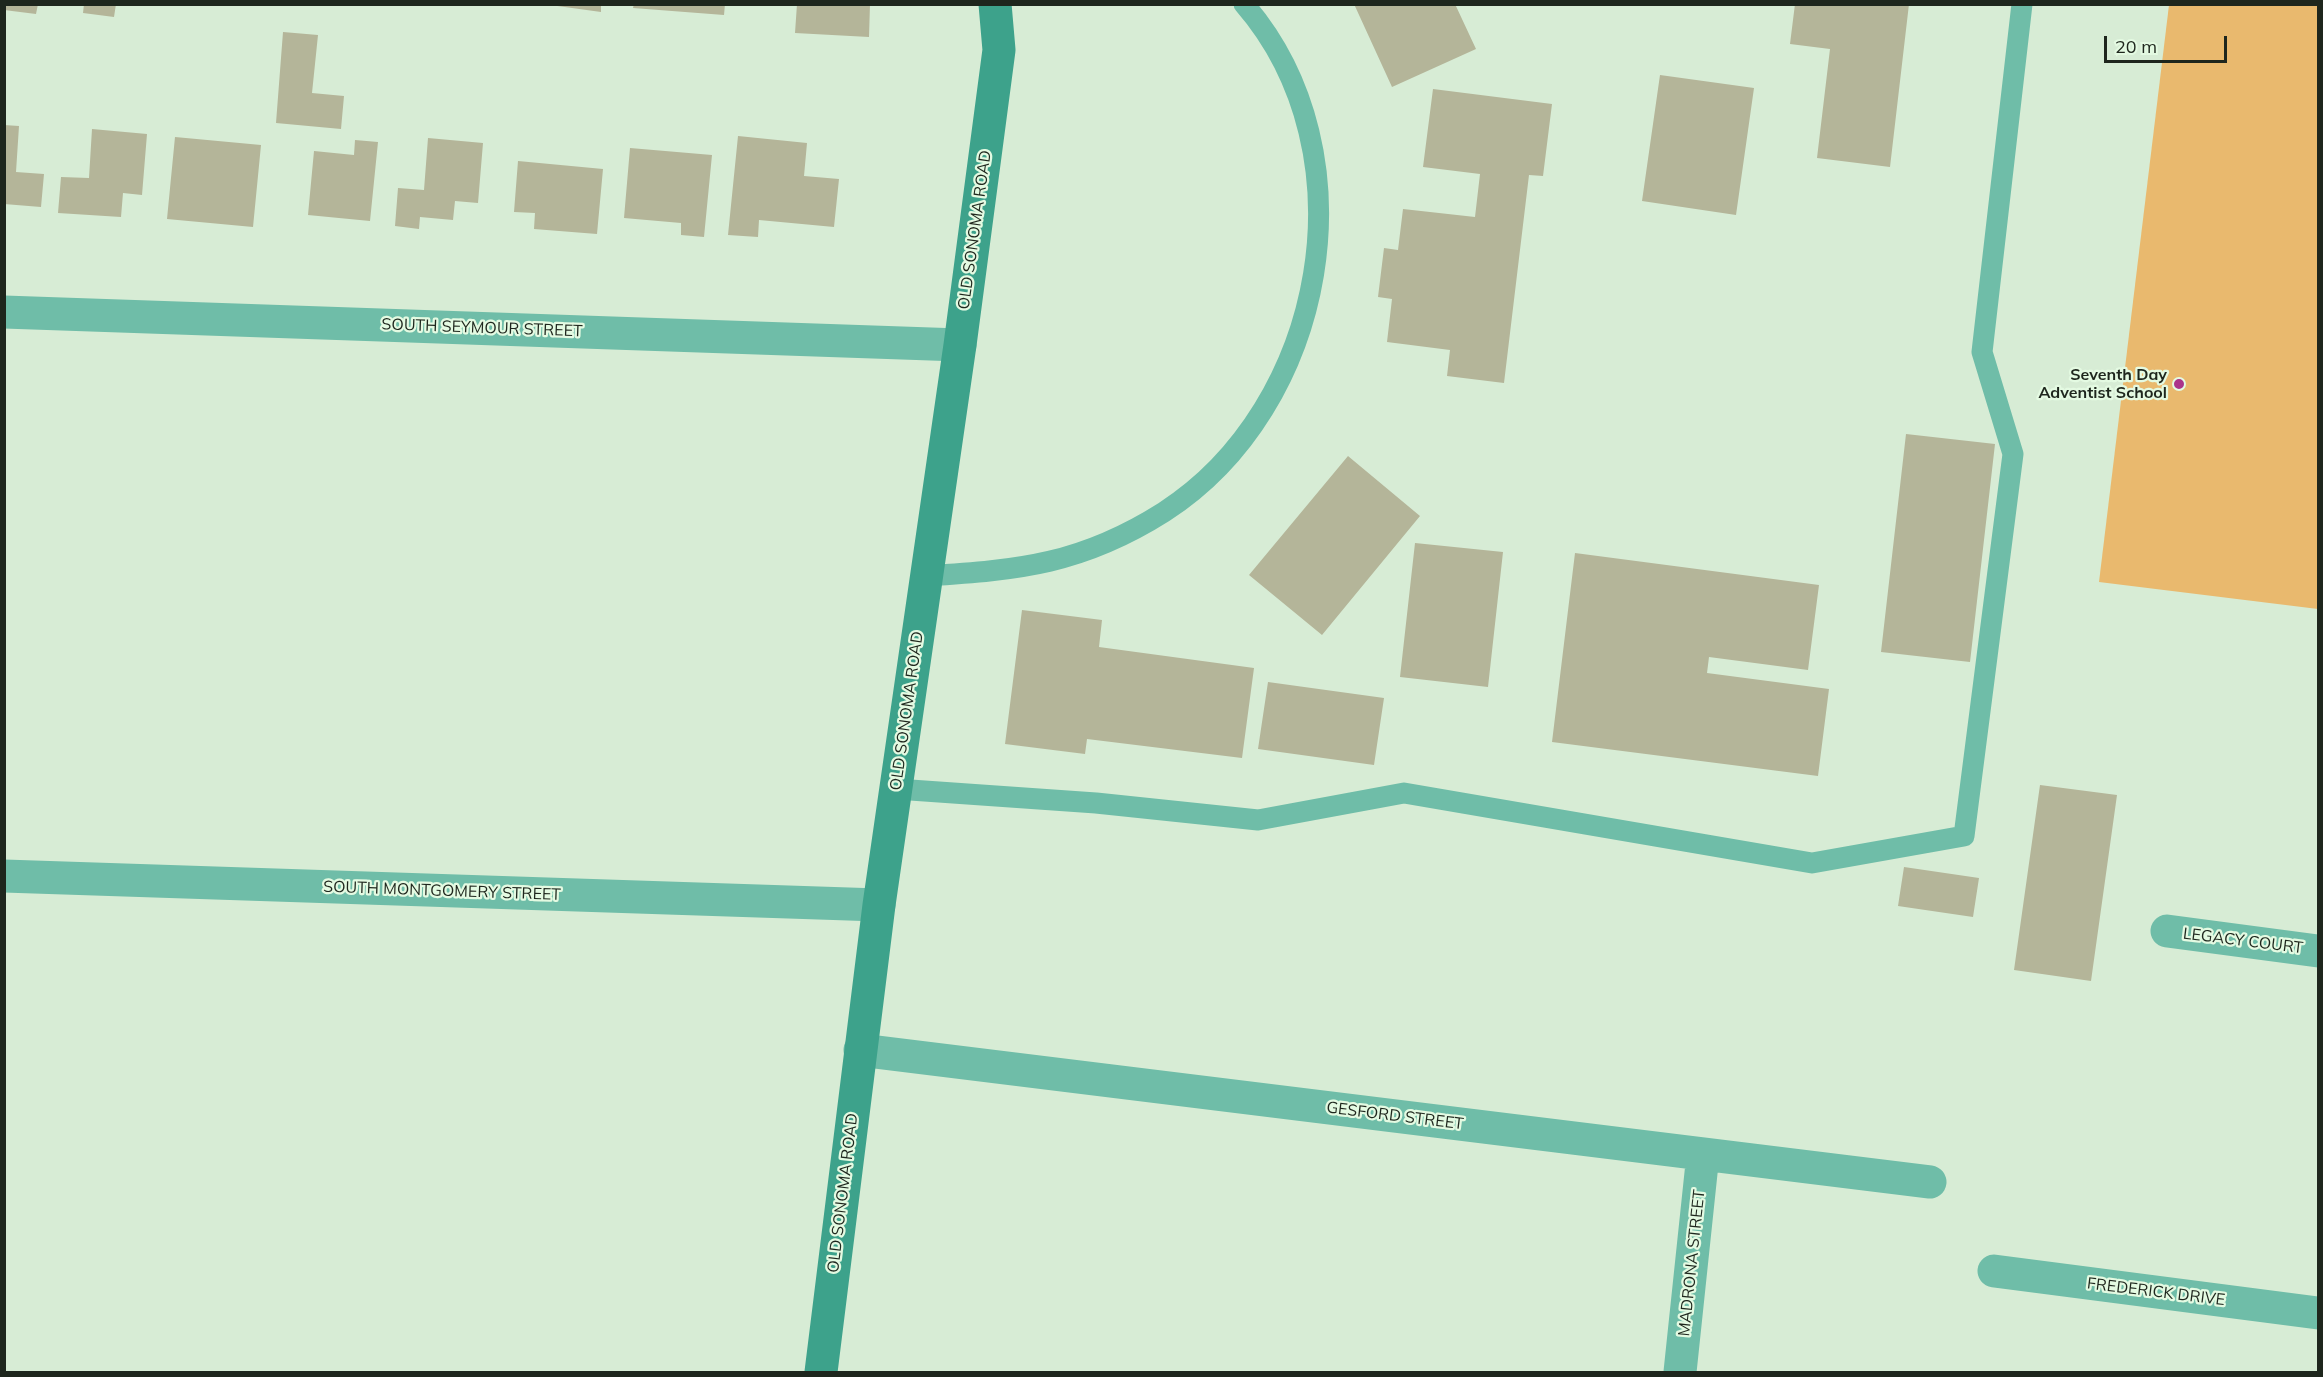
<!DOCTYPE html>
<html>
<head>
<meta charset="utf-8">
<style>
	body { margin:0 }
	#map { position:relative; width:2323px; height:1377px; overflow:hidden; background:#d7ecd5; font-family:Mulish,sans-serif }
	canvas { display:block }
	.frame { position:absolute; inset:0; border:6px solid #1e261d; pointer-events:none }
	.scale { position:absolute; left:2104px; top:36px; width:123px; height:27px; box-sizing:border-box; border:3px solid #1e261d; border-top:0; padding-left:8px; font-size:18px; line-height:21px; white-space:nowrap; color:#1e261d; -webkit-text-stroke:4px #e4fae2; paint-order:stroke }
</style>
</head>
<body>
<div id="map">
<canvas width="2323" height="1377"></canvas>
<div class="frame"></div>
<div class="scale">20 m</div>
</div>
<script>
const c = document.querySelector('canvas').getContext('2d');
c.lineJoin = 'round';
function fill(path, color) { c.fillStyle = color; c.fill(path, 'evenodd'); }
function trace(path, color, width, dash) { c.strokeStyle = color; c.lineWidth = width; c.lineCap = dash ? 'butt' : 'round'; c.setLineDash(dash || []); c.stroke(path); }
function label(font, color, halo, rows, align = 'center') {
  c.font = font + ' Mulish,sans-serif'; c.lineWidth = 4.5; c.setLineDash([]); c.textBaseline = 'middle'; c.strokeStyle = halo; c.fillStyle = color; for (const [text, x, y, turn = 0] of rows) {
    c.save(); c.translate(x, y); c.rotate((+turn || 0) * Math.PI / 180); c.textAlign = isNaN(turn) ? turn : align; if (halo) c.strokeText(text, 0, 0); c.fillText(text, 0, 0); c.restore();
  }
}
fill(new Path2D(`
	M2169,5H2318V609L2099,582Z`), '#e9b96e');
fill(new Path2D(`
	M4,4H38L36,14L4,10Z
	M84,4H116L114,17L83,13Z
	M543,4H601V12Z
	M634,4H725L724,15L633,8Z
	M797,4H870L869,37L795,33Z
	M1354,4H1455L1476,49L1392,87Z
	M1795,4H1909L1890,167L1817,158L1830,49L1790,44Z
	M283,32L318,35L312,93L344,96L341,129L276,123Z
	M1660,75L1754,88L1736,215L1642,201Z
	M1433,89L1552,104L1543,176L1529,175L1504,383L1447,376L1450,350L1387,342L1392,299L1378,297L1384,248L1398,250L1403,209L1475,217L1480,174L1423,167Z
	M4,125L19,126L16,172L44,174L41,207L4,204Z
	M92,129L147,134L142,195L123,193L121,217L58,213L61,177L89,178Z
	M738,136L807,143L804,176L839,179L834,227L759,220L758,237L728,235Z
	M175,137L261,145L253,227L167,219Z
	M428,138L483,143L478,203L455,201L453,220L420,217L419,229L395,226L398,188L424,190Z
	M355,140L378,142L370,221L308,215L314,151L354,155Z
	M630,148L712,155L704,237L681,235V223L624,218Z
	M518,161L603,169L597,234L534,229L535,213L514,212Z
	M1906,434L1995,444L1970,662L1881,652Z
	M1348,456L1420,516L1322,635L1249,575Z
	M1415,543L1503,552L1488,687L1400,677Z
	M1575,553L1819,585L1808,670L1709,657L1707,673L1829,689L1818,776L1552,742Z
	M1022,610L1102,620L1099,647L1254,668L1242,758L1087,739L1085,754L1005,744Z
	M1268,682L1384,698L1374,765L1258,749Z
	M2040,785L2117,795L2091,981L2014,970Z
	M1904,867L1979,878L1973,917L1898,906Z`), '#b4b599');
trace(new Path2D(`
	M926,576C1020,570 1082,564 1164,512C1327,407 1373,153 1244,4
	M896,789L1096,803L1258,820L1404,793L1812,863L1964,836L2013,454L1982,352L2022,4`), '#6fbda8', 21);
trace(new Path2D(`
	M4,312L960,345
	M4,876L879,905
	M2167,931L2318,951
	M860,1050L1930,1182
	M1994,1271L2318,1313
	M1680,1372L1703,1154`), '#6fbda8', 33);
trace(new Path2D(`
	M821,1372L879,905L960,345L999,50L995,4`), '#3da28b', 33);
for (const [x, y, r, color] of [
	[2179,384,6,"#ab348a"]
]) { const dot = new Path2D(); dot.arc(x, y, r, 0, 2 * Math.PI); c.fillStyle = color; c.fill(dot); trace(dot, '#e4fae2', 2); }
label('16px', '#1e261d', '#e4fae2', [
	["OLD SONOMA ROAD",975,230,-82],
	["SOUTH SEYMOUR STREET",482,328,2],
	["OLD SONOMA ROAD",907,711,-82],
	["SOUTH MONTGOMERY STREET",442,891,2],
	["LEGACY COURT",2243,941,7],
	["GESFORD STREET",1395,1116,7],
	["OLD SONOMA ROAD",843,1193,-83],
	["MADRONA STREET",1692,1263,-84],
	["FREDERICK DRIVE",2156,1292,7]
]);
label('bold 16px', '#1e261d', '#e4fae2', [
	["Seventh Day",2167,375],
	["Adventist School",2167,393]
], 'right');
</script>
</body>
</html>
